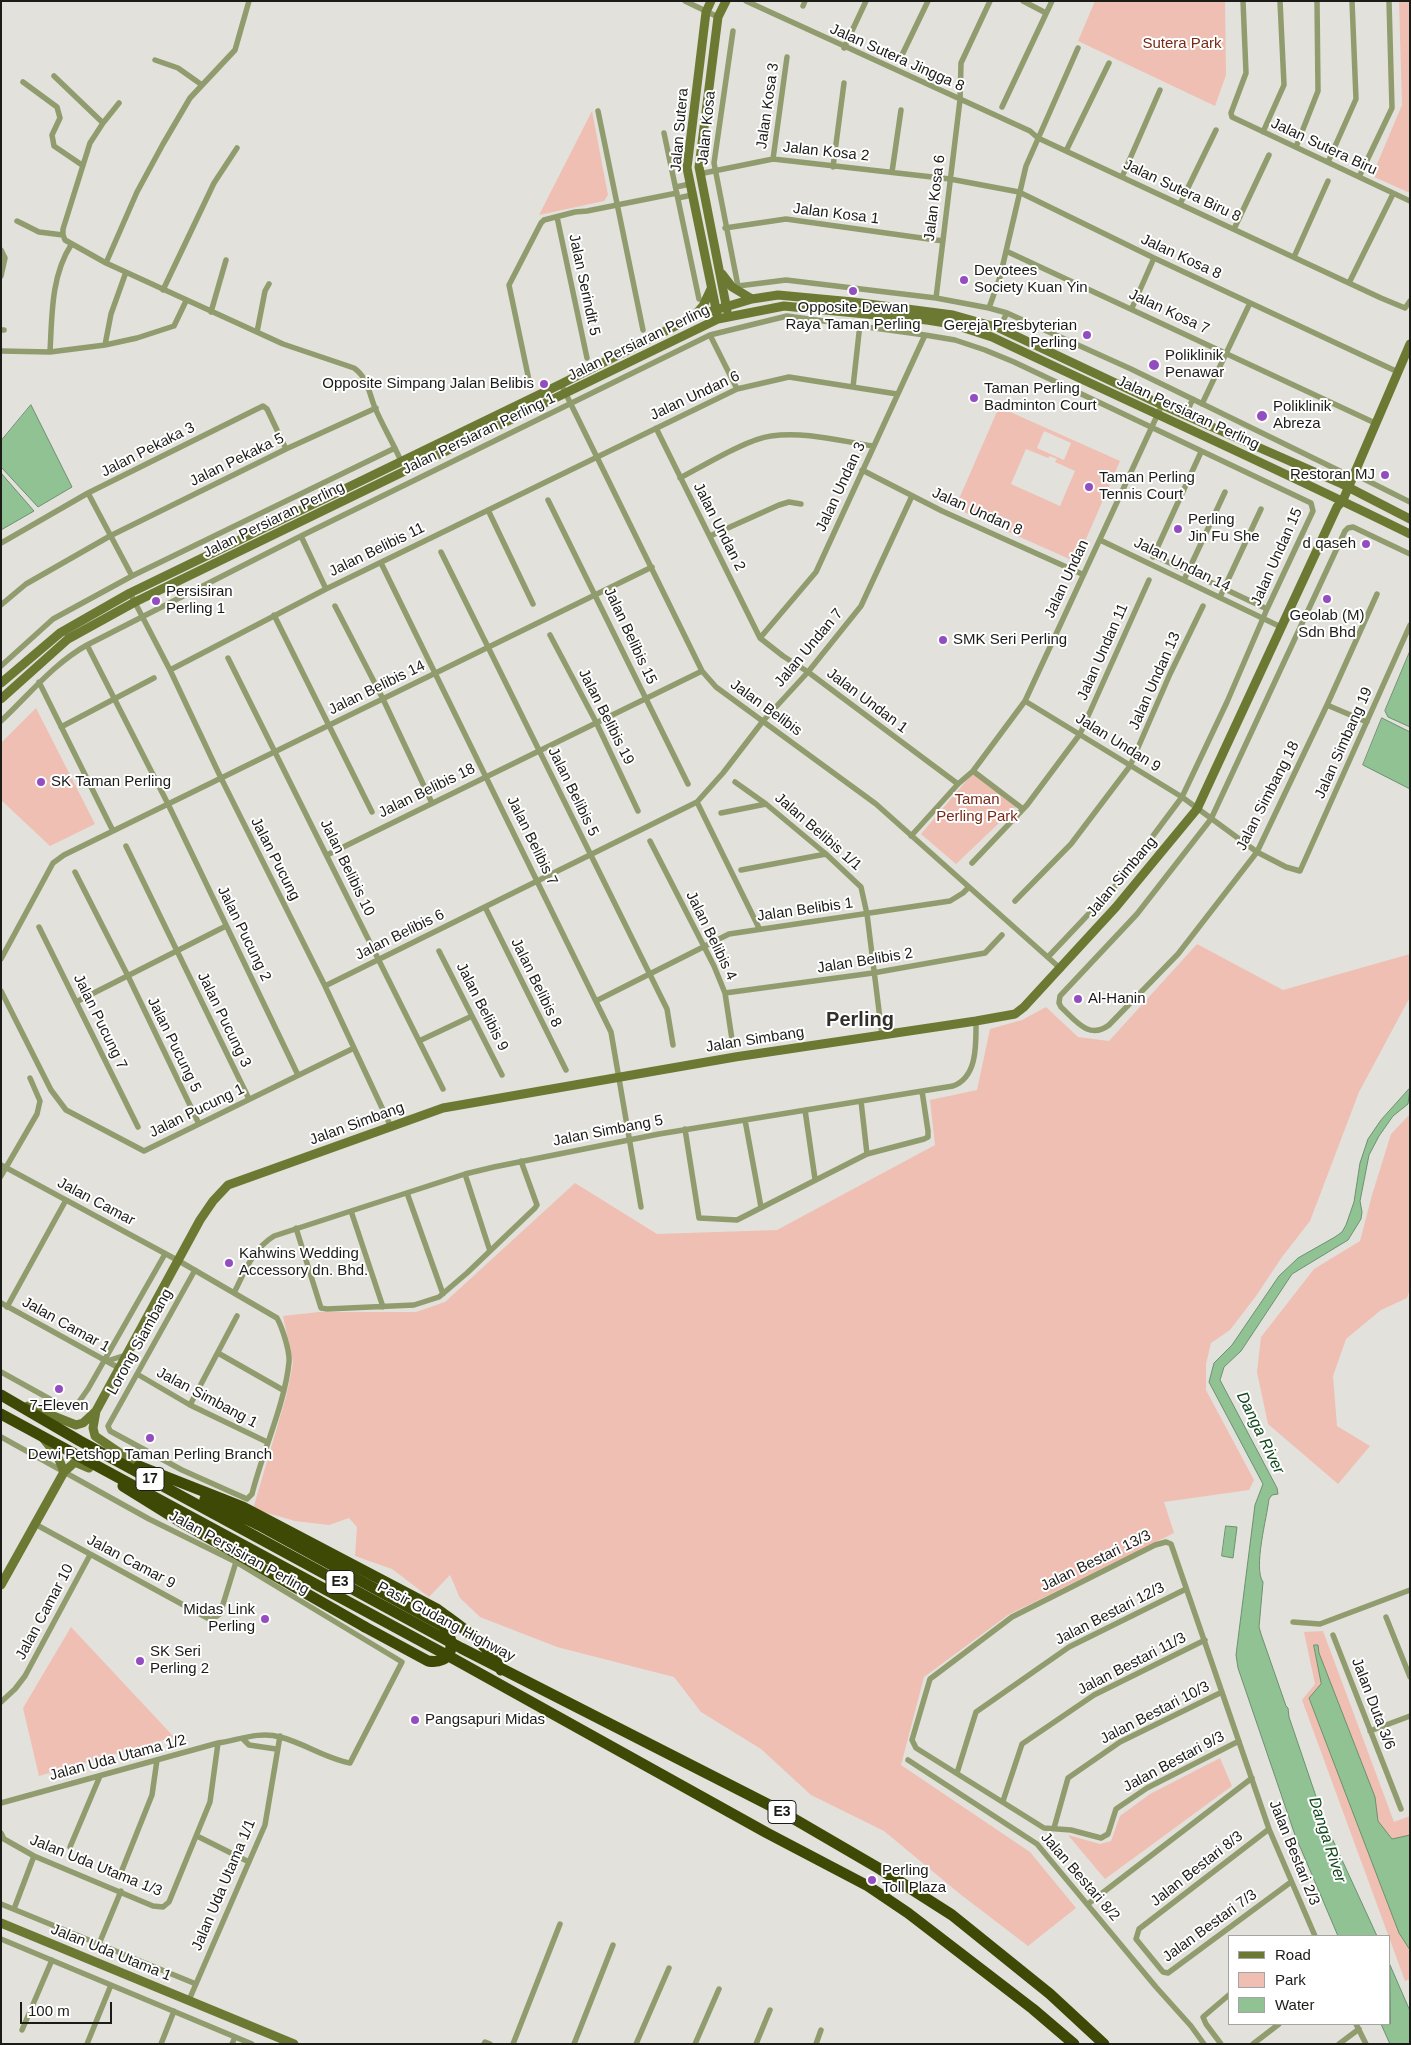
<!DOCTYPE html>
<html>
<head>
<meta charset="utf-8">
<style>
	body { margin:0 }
	#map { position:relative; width:1411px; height:2045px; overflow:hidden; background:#e3e1db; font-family:Arial,sans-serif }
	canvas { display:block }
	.frame { position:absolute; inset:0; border:2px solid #1b1b18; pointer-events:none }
	.legend { position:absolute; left:1228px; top:1935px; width:162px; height:90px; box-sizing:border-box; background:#fff; border:1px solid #a4a4a3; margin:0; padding:6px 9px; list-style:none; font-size:15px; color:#1b1b18 }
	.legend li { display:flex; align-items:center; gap:10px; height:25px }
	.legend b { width:25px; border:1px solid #a4a4a3 }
	.scale { position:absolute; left:20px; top:2002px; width:92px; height:22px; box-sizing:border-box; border:2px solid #1b1b18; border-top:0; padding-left:6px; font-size:15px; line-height:18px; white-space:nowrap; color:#1b1b18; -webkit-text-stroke:4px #fff; paint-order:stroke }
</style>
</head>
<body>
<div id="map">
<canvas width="1411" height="2045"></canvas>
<div class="frame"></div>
<ul class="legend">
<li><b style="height:6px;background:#6c7932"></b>Road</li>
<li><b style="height:14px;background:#f0bfb3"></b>Park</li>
<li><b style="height:14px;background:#90c294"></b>Water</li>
</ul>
<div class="scale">100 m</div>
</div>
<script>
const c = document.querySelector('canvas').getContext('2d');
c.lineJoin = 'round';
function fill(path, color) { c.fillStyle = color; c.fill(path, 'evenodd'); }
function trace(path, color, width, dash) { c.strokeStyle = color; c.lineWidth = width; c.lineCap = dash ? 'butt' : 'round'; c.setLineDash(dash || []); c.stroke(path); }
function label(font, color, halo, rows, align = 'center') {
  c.font = font + ' Arial,sans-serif'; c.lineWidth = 4; c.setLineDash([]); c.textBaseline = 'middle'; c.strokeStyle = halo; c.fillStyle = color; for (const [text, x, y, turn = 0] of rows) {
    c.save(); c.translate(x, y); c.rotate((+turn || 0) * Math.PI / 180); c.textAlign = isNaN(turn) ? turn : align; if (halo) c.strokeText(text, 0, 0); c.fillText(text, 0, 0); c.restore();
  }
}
fill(new Path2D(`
	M1095,1H1225L1226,75L1215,106L1078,41Z
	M1399,1H1410V193L1372,176L1402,105Z
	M592,111L608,195L604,201L539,215Z
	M999,407L1120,461L1076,562L955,508ZM1044,431L1071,443L1064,460L1037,448ZM1026,449L1048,458L1050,456L1057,459L1055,462L1075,471L1060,506L1011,484Z
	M36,708L95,824L50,846L1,800V743Z
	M973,773L1016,807L956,864L921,834Z
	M1197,944L1283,990L1410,954V997L1359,1092L1310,1221L1282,1257L1256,1296L1230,1330L1211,1343L1206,1364V1390L1254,1480L1249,1490L1164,1502L1174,1533L1008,1615L924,1677L901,1765L1030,1852L1076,1908L1028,1946L960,1894L884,1831L811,1795L761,1749L701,1712L674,1677L557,1647L480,1617L460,1598L450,1575L429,1597L392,1569L355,1556L357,1527L349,1518L329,1525L295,1521L253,1509L286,1397L293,1363L283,1316L319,1312H416L445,1302L575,1183L657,1234L777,1230L935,1145L930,1100L977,1090L990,1029L1022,1020L1046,1007L1078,1037L1109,1041Z
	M1410,1114V1288L1407,1298L1381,1310L1346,1339L1333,1376L1337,1426L1370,1446L1338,1484L1268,1424L1257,1372L1261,1337L1314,1269L1360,1241L1372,1195L1391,1134Z
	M71,1627L174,1737L39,1776L23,1708Z
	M1323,1631L1394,1822L1410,1816V1979L1405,1981L1302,1700L1315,1684L1304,1632Z
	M1220,1758L1232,1786L1105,1879L1068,1835L1100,1844L1111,1841L1120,1816L1150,1794Z`), '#f0bfb3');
const water = new Path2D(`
	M31,405L72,487L38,507L1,467V441Z
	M1,473L34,511L1,530Z
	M1410,651V727L1388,717L1385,711Z
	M1382,718L1410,732V789L1363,765Z
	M1410,1088L1408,1104L1393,1116L1379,1136L1369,1155L1360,1201L1362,1212L1361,1219L1348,1240L1292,1274L1241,1351L1224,1367L1220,1380L1277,1488L1278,1494L1272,1495L1269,1499C1267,1517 1253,1568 1263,1582L1259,1627L1261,1634L1286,1706L1288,1708L1289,1717L1325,1823L1377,1936H1338L1295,1835L1238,1668L1236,1655L1255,1505L1263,1484L1209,1382L1214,1363L1232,1345L1279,1276L1298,1258L1335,1237L1342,1232L1346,1225L1354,1202L1360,1163L1368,1139L1381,1120Z
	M1226,1526L1237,1527L1233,1558L1222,1556Z
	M1314,1645H1318L1319,1653L1375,1797L1378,1821L1392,1839L1410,1835V1950L1399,1933L1309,1698L1321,1684Z
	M1390,1965L1410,2011V2044H1390L1381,2024H1390Z`);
fill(water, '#90c294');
trace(water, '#6d906f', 1);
trace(new Path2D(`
	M685,1L718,17
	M746,1L1030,131L1038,138L1381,298L1405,308L1410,301
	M1023,1L1046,13
	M1243,1L1246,73L1231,113L1232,117L1410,201
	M803,6L805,1
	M733,31L714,163L738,286L786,280L936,298L989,308L1007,313L1131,369L1348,475
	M844,48L866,1
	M902,55L928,1
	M155,60L178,68L202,85
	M54,76L103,123
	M23,82L57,107L60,118L52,135L54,146L82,165
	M119,103L103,123L90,143L63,229V235L65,240L106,263L283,344L354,368C368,378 369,393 375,408C383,426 393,443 401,461L405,465L413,466
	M1002,107L1052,1
	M598,111L643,330
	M1263,132L1284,85L1280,1
	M664,133L699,299
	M1296,147L1318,91L1317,1
	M1066,151L1109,63
	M773,159L787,57
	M1328,162L1356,99L1352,1
	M833,167L844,83
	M892,172L901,110
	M699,174L773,159L950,179L1019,192L1154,258L1398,372
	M1122,177L1160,90
	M1359,177L1392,108L1389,1
	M676,187L690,184
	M678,198L692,195
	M1180,204L1216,130
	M557,217L587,358
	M17,221L39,232L63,235
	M725,228L786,219L943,241
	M1234,229L1269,155
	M1,250L5,258L1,276
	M1006,251L1375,423
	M1294,257L1328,181
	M106,263L137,192L163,144L190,98L235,50L249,1
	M1349,283L1393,194
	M163,290L214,183L237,148
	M936,298L960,100L961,63L990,1
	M989,308L1000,277L1026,166L1078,48
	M1132,308L1154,258
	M211,312L226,260
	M999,328L1007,313
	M1,330H4
	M257,332L265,291L269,284
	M710,335L737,389
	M105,345L137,338L174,326L186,301
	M1,351L50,352L105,345L111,314L126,272
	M50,352C52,316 51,276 71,245
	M561,384L702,671L716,687L876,804L1061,969
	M530,385L509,285L541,223L544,220L575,212L587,211L677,193
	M853,387L860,324
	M1202,404L1250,303
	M1185,415L1193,399
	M656,428L760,638L783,656L808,672L958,784
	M862,470L942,511L1082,574
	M1354,474L1410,502
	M680,478C703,466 747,439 771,436C804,431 840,441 873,446
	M88,493L132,576
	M548,500L688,784
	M488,510L533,604
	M301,536L326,589
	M710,536L779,505L789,502L801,504
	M1100,540L1281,627
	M1,543L88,493L263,406L267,409L286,449
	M441,552L667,1009L673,1045
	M1153,555L1267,609
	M1153,557L1201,452
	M381,563L611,1032L641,1207
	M1184,580L1225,492
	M130,593L170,670L221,778L325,986L391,1127
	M1377,594L1327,705L1257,852L1178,954L1109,1025C1089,1040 1076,1021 1061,1007L1059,1003L1060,996L1137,914L1211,819L1345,531L1348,528L1353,527L1410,554
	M1220,597L1261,509
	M1,605L26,584L110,536L286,449L376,408
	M335,606L383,699L432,803
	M274,615L372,812
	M550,635L596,722L638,811
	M760,638L816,572L925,335
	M87,645L168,804L298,1075
	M228,658L443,1089
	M1,666L53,619L132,576L395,448
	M170,670L326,589L737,389L789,377L897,394
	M39,682L113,831
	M1025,701L1182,797L1257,852L1286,867L1300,871L1410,625
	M1327,705L1367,722
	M1,721C29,695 53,664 87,645L301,536L710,335L787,316L925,335L955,340L985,350L1014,362L1311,503L1313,511L1267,609L1227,702L1182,797L1117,884L1048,957
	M61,727L154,678
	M973,771L1023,809
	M735,782L766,804L826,854L861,887L867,914L882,1035
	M697,802L759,928
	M721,813L766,804
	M911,836L958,784L973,771L1025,701L1162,405
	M650,841L714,966L725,993L733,1046
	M126,846L249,1099
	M327,855L702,671
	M972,863L1027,805L1080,734L1149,580
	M741,870L826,854
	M75,872L128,976L199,1124
	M1015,901L1071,844L1130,766L1170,674L1203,606
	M485,907L566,1070
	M39,927L138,1127
	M439,951L502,1075
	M1,959L53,863L64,855L652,567
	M325,986L697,802L723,773L763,721L808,672L861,606L912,496
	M1,991L51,1090L66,1110L144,1151L354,1048
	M725,993L873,973L985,953L1002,935
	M596,1001L729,934L950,901L963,893L968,888
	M76,1002L226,926
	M419,1041L472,1016
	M861,1101L867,1154
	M805,1110L815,1179
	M745,1120L761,1207
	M685,1129L699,1218L737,1220L867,1154L924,1139L928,1137V1131L922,1091
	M1,1165L179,1261L277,1318C282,1327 290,1351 289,1362C285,1404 262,1453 252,1494L247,1499L182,1470L110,1431L108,1426L195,1270
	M465,1174L490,1251
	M1,1176L37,1114L40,1101L30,1078
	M407,1193L443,1294
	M351,1211L383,1307
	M296,1228L321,1308L327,1309L414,1305L439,1297L467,1273L535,1208L537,1205L521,1161
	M234,1293C245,1271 253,1249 274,1236L465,1174L494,1167L659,1134L953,1086C978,1077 976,1043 976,1021
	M1,1303L119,1368
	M7,1307L66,1200
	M218,1353L283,1390
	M107,1361L126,1355
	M1,1372L66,1408L76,1406L88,1389L165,1254
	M137,1374L190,1405L267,1442
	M190,1405L237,1316
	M1,1437L149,1519L236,1562L402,1662L350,1763C327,1759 304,1743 280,1737C260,1731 238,1740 218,1743L1,1803
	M35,1524L211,1620L220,1614L236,1562
	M1386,1617L1410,1677
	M1293,1622L1320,1624L1410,1590
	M1333,1635L1401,1809
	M1,1702L15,1689L25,1676L90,1555
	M1370,1731L1410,1716
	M243,1739L249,1745L276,1749
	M1239,1741L1147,1788L1116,1809L1108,1834L1101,1838L1071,1830L1044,1828L916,1748L912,1740L930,1679L1012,1617L1155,1545L1166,1542L1171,1544L1269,1829L1315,1936
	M908,1760L1037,1844L1156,1987L1191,2026L1204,2044
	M957,1773L976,1712L1069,1647L1186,1589
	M1003,1801L1022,1744L1094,1695L1205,1640
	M1054,1828L1068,1778L1120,1742L1222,1692
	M1269,1829L1139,1929L1136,1939L1163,1972L1168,1973L1291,1882
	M1,1833L4,1839L34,1856L153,1906L163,1907L169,1902L210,1802L218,1743
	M197,1836L249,1862
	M70,1847L100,1776
	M122,1870L152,1795L157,1760
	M1,1904L196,1984
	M1088,1904L1252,1778
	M14,1909L34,1856
	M1,1939L252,2044
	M99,1944L121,1891
	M189,2000L265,1825L280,1736
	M1356,2024L1366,2044
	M22,2030L52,1960
	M87,2044L111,1985
	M161,2044L174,2011
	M232,2044L235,2037
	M484,2044L485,2042L490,2044
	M513,2044L560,1924
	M574,2044L613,1945
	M636,2044L669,1968
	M695,2044L719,1989
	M756,2044L770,2010
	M816,2044L821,2030
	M1221,2044L1206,2024L1203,2017L1230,1994
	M1253,2044L1279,2024
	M1339,2044L1359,2029`), '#919c6e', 5.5);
trace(new Path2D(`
	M711,1L706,12L687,168L717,314
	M726,1L718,17L699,167L727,310
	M722,274L732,287L752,299
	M695,315L703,306L711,289
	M1,683L60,633L130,593L561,384L695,316L752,299L778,295L853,302L953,315L999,328L1162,405L1342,484L1410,519
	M1,699L68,639L135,602L718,319L784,306L927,320L952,324L992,337C1131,403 1272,466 1410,534
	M28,1406L76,1425L83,1423L96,1411
	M43,1438L58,1457L64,1472
	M139,1466L95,1436L93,1428L96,1411L200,1220L213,1201L228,1185L443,1108L735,1057L976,1021L1015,1014L1024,1007L1116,907L1197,809L1337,507L1343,500L1410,344
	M1,1585L64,1472L75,1462L89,1468
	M1,1923L294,2044`), '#6c7932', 9);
trace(new Path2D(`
	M1,1395L80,1441L461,1648L777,1809L880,1869L952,1915L1050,1994L1104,2044
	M1,1414L454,1659L767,1833L868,1886L908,1913L1033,2009L1074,2044
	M139,1466L243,1507L437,1609C458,1625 490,1645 501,1670
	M123,1486L181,1522L365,1627
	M205,1499L257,1524`), '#3e4905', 11);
trace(new Path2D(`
	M257,1524L443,1626C458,1643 452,1665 428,1661L365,1627`), '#3e4905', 11);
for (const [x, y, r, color] of [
	[964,280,5,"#944dc1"],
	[853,291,5,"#944dc1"],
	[1087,335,5,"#944dc1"],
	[1154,365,6,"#944dc1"],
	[544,384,5,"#944dc1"],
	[974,398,5,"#944dc1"],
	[1262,416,6,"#944dc1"],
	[1385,475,5,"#944dc1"],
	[1089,487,5,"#944dc1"],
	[1178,529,5,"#944dc1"],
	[1366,544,5,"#944dc1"],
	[1327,599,5,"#944dc1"],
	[156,601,5,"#944dc1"],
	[943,640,5,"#944dc1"],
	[41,782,5,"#944dc1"],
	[1078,999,5,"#944dc1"],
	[229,1263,5,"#944dc1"],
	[59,1389,5,"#944dc1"],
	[150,1438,5,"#944dc1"],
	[265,1619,5,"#944dc1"],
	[140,1661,5,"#944dc1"],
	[415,1720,5,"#944dc1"],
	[872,1880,5,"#944dc1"]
]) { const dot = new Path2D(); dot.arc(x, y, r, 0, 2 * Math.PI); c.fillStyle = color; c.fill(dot); trace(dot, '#fff', 2); }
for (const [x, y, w] of [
	[150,1479,28],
	[340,1582,28],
	[782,1812,28]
]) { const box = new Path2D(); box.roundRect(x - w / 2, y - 11.5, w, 23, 4); c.fillStyle = '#fff'; c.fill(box); trace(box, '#1b1b18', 1); }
label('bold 14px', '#1b1b18', null, [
	["17",150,1479],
	["E3",340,1582],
	["E3",782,1812]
]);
label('15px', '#772917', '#fff', [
	["Sutera Park",1182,44],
	["Taman",977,800],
	["Perling Park",977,817]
]);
label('15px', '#1b1b18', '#fff', [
	["Jalan Sutera Jingga 8",897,58,24],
	["Jalan Kosa 3",768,106,-82],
	["Jalan Kosa",707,128,-84],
	["Jalan Sutera",680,130,-85],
	["Jalan Sutera Biru",1324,147,25],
	["Jalan Kosa 2",826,152,6],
	["Jalan Sutera Biru 8",1182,191,25],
	["Jalan Kosa 6",935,198,-83],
	["Jalan Kosa 1",836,214,7],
	["Jalan Kosa 8",1181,257,25],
	["Jalan Serindit 5",584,285,78],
	["Jalan Kosa 7",1169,312,25],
	["Jalan Persiaran Perling",639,343,-26],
	["Jalan Undan 6",695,396,-25],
	["Jalan Persiaran Perling",1188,413,25],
	["Jalan Persiaran Perling 1",479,434,-26],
	["Jalan Pekaka 3",148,450,-27],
	["Jalan Pekaka 5",237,460,-26],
	["Jalan Undan 3",841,487,-65],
	["Jalan Undan 8",977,512,24],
	["Jalan Persiaran Perling",274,520,-26],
	["Jalan Undan 2",719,527,63],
	["Jalan Belibis 11",377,550,-26],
	["Jalan Undan 15",1277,557,-66],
	["Jalan Undan 14",1182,565,26],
	["Jalan Undan",1067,579,-65],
	["Jalan Belibis 15",630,636,65],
	["Jalan Undan 7",809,648,-50],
	["Jalan Undan 11",1103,652,-66],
	["Jalan Undan 13",1155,681,-66],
	["Jalan Belibis 14",377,688,-26],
	["Jalan Undan 1",867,701,37],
	["Jalan Belibis",766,708,36],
	["Jalan Belibis 19",606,717,63],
	["Jalan Undan 9",1118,743,32],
	["Jalan Simbang 19",1344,743,-66],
	["Jalan Belibis 18",427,791,-26],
	["Jalan Belibis 5",573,792,64],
	["Jalan Simbang 18",1268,796,-63],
	["Jalan Belibis 1/1",818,832,41],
	["Jalan Belibis 7",532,841,64],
	["Jalan Pucung",275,859,63],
	["Jalan Belibis 10",347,868,64],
	["Jalan Simbang",1122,877,-50],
	["Jalan Belibis 1",805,910,-8],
	["Jalan Pucung 2",244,934,64],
	["Jalan Belibis 6",400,935,-26],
	["Jalan Belibis 4",711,936,64],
	["Jalan Belibis 2",865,961,-9],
	["Jalan Belibis 8",536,983,64],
	["Jalan Belibis 9",482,1007,63],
	["Jalan Pucung 3",224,1020,64],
	["Jalan Pucung 7",100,1022,64],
	["Jalan Simbang",755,1040,-9],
	["Jalan Pucung 5",174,1045,64],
	["Jalan Pucung 1",197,1111,-26],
	["Jalan Simbang",357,1124,-20],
	["Jalan Simbang 5",608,1131,-11],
	["Jalan Camar",96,1202,28],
	["Jalan Camar 1",66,1325,29],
	["Lorong Siambang",140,1342,-61],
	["Jalan Simbang 1",207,1398,28],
	["Jalan Persisiran Perling",239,1553,29],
	["Jalan Bestari 13/3",1096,1561,-26],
	["Jalan Camar 9",131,1562,28],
	["Jalan Camar 10",45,1612,-62],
	["Jalan Bestari 12/3",1110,1614,-27],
	["Pasir Gudang Highway",446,1622,28],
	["Jalan Bestari 11/3",1132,1664,-27],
	["Jalan Duta 3/6",1373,1704,69],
	["Jalan Bestari 10/3",1155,1713,-27],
	["Jalan Uda Utama 1/2",118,1758,-15],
	["Jalan Bestari 9/3",1174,1762,-28],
	["Jalan Bestari 2/3",1294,1853,68],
	["Jalan Uda Utama 1/3",96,1866,22],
	["Jalan Bestari 8/3",1197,1869,-38],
	["Jalan Bestari 8/2",1080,1877,49],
	["Jalan Uda Utama 1/1",224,1885,-67],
	["Jalan Bestari 7/3",1210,1926,-36],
	["Jalan Uda Utama 1",111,1953,22]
]);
label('15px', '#1b1b18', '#fff', [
	["Devotees",974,271],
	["Society Kuan Yin",974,288],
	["Opposite Dewan",853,308,"center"],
	["Raya Taman Perling",853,325,"center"],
	["Gereja Presbyterian",1077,326,"right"],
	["Perling",1077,343,"right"],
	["Poliklinik",1165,356],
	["Penawar",1165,373],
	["Opposite Simpang Jalan Belibis",534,384,"right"],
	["Taman Perling",984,389],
	["Badminton Court",984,406],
	["Poliklinik",1273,407],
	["Abreza",1273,424],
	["Restoran MJ",1375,475,"right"],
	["Taman Perling",1099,478],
	["Tennis Court",1099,495],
	["Perling",1188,520],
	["Jin Fu She",1188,537],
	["d qaseh",1356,544,"right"],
	["Persisiran",166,592],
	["Perling 1",166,609],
	["Geolab (M)",1327,616,"center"],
	["Sdn Bhd",1327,633,"center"],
	["SMK Seri Perling",953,640],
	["SK Taman Perling",51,782],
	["Al-Hanin",1088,999],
	["Kahwins Wedding",239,1254],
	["Accessory dn. Bhd.",239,1271],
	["7-Eleven",59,1406,"center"],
	["Dewi Petshop Taman Perling Branch",150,1455,"center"],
	["Midas Link",255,1610,"right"],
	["Perling",255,1627,"right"],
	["SK Seri",150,1652],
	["Perling 2",150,1669],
	["Pangsapuri Midas",425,1720],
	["Perling",882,1871],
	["Toll Plaza",882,1888]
], 'left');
label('italic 16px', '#11471c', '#fff', [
	["Danga River",1260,1433,64],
	["Danga River",1327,1840,72]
]);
label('bold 20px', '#302f2a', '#fff', [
	["Perling",860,1020]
]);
</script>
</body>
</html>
